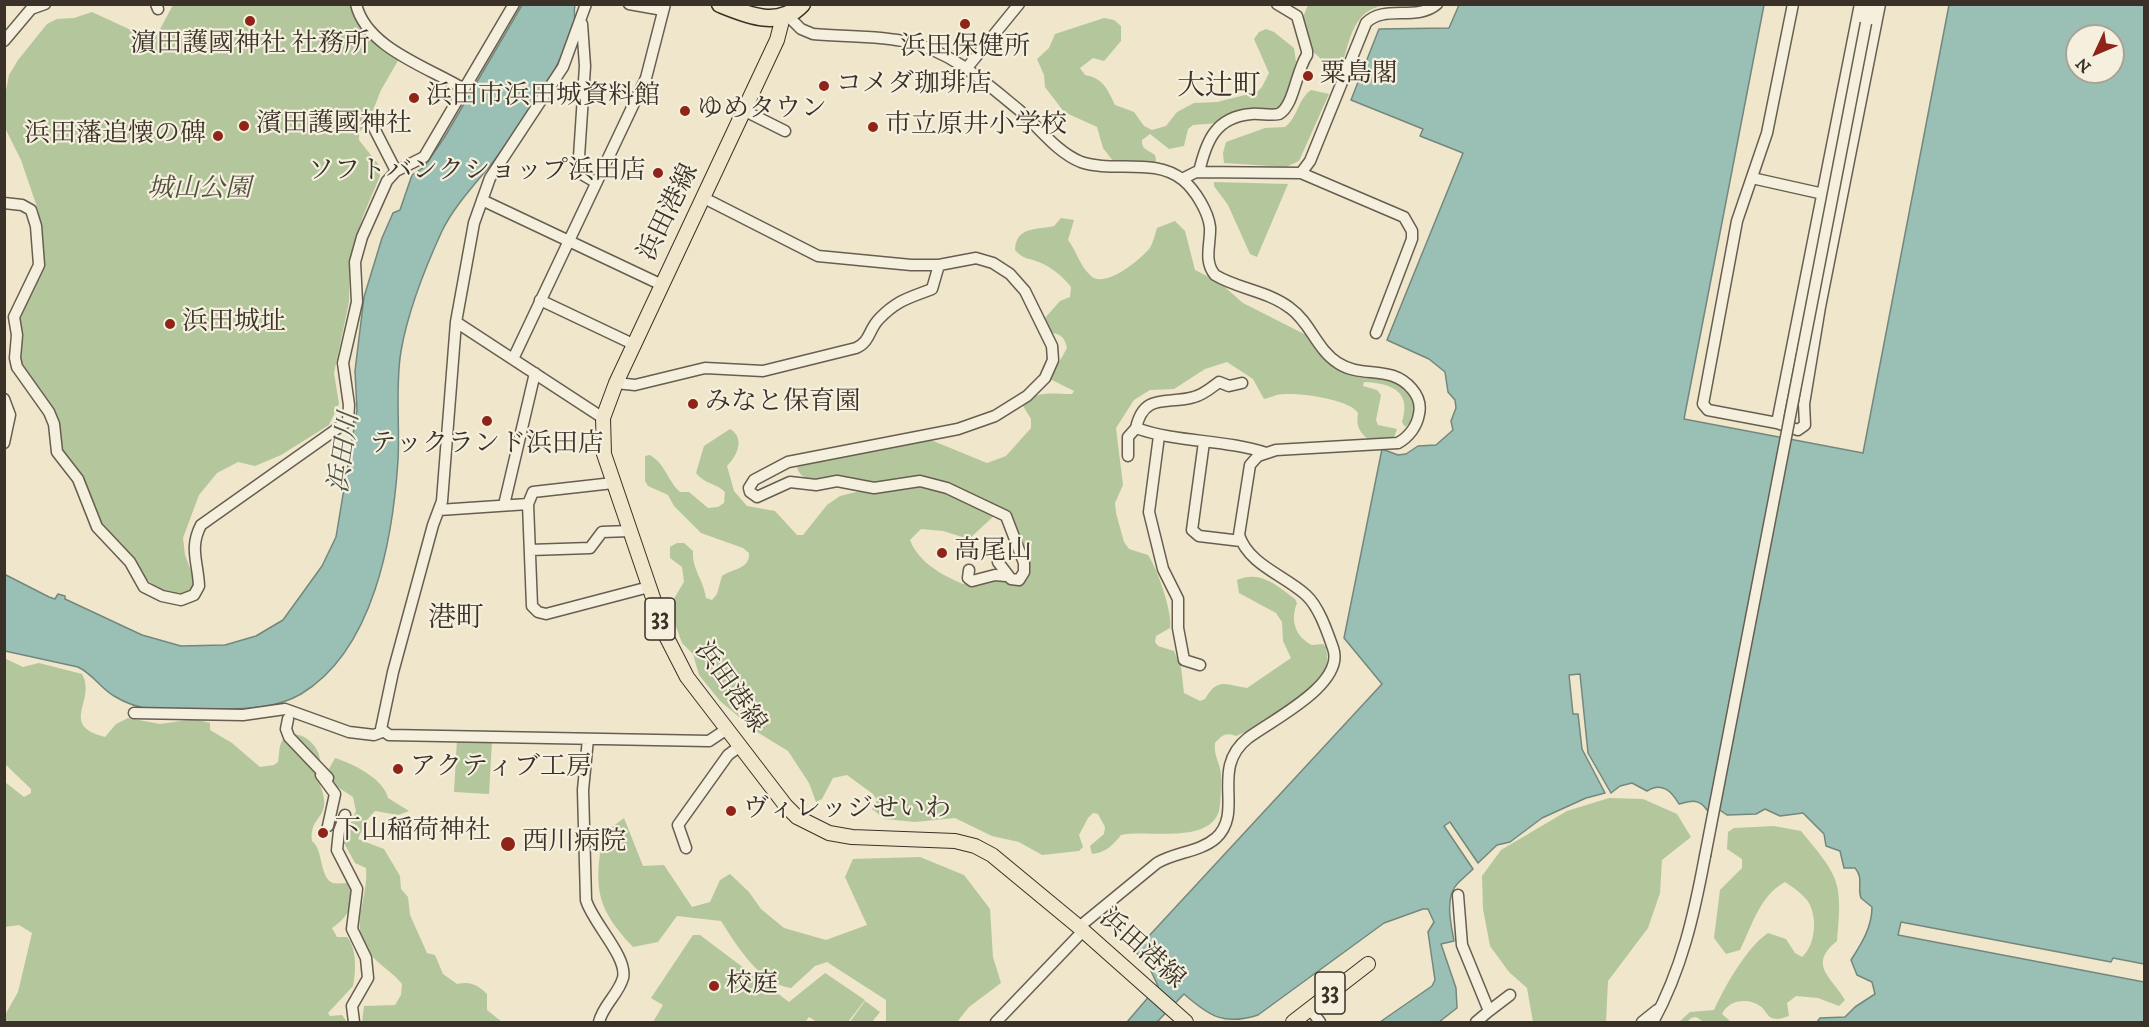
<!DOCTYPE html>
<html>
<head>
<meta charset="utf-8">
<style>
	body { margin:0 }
	#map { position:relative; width:2149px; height:1027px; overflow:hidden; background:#efe6cb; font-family:"IM FELL DW Pica",serif }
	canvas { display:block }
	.frame { position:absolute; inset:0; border:6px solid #3a3128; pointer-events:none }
	.north { position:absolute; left:2065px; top:24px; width:60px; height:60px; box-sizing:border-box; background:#f5efdd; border:2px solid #aaa395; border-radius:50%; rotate:226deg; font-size:16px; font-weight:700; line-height:24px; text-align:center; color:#3a3128 }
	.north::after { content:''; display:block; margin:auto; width:21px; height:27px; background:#8f2418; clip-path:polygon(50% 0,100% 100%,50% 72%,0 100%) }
</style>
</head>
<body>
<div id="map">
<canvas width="2149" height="1027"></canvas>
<div class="frame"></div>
<div class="north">N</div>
</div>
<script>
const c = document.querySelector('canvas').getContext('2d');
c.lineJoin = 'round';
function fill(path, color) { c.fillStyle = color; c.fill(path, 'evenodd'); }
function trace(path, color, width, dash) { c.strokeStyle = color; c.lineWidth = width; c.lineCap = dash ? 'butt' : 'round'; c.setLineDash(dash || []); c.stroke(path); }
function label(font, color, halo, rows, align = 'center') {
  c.font = font + ' "IM FELL DW Pica","Noto Serif JP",serif'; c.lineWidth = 4.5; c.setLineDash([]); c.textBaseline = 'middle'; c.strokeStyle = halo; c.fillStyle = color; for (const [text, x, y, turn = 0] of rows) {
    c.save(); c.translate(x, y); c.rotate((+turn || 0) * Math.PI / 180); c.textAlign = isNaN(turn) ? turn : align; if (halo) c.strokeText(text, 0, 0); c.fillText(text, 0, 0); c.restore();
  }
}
fill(new Path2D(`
	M173,5H352L368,38L399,59L381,90L368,123L359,132V140L378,164L380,176L363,216L350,257L349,302L334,373L339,404L329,425L281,455L255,466L238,462L217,473L199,495L183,538L185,555L195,581L189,592C137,609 81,486 60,449L59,433L21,366L18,355V320L43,246L38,210L21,160L5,128L6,90L9,75L18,60L47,24L57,19L74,18L92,12L133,31L153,36L159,31Z
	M1308,5H1391C1352,6 1351,39 1340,71L1323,65C1321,55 1314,55 1308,47C1298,34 1302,18 1308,5Z
	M1104,18L1114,20L1121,26V41L1104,61L1093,58L1080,68L1085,75C1103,78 1108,90 1115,105L1134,112L1144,126L1152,130L1166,126L1177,112L1194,103L1217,102L1257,92L1262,87L1269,73L1254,39L1259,32L1266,29L1274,32L1294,48L1296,62L1282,108L1218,123L1193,125L1188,129L1184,146L1169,149L1150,134L1142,140C1141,149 1148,150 1155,155L1156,160L1153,164L1113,161L1103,148L1097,127L1064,112L1045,87L1044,75L1037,59L1049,48L1055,34Z
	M1311,90L1329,94L1299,161L1286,167L1224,163L1223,153L1226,142L1265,128L1285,127C1298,117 1298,99 1311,90Z
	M1214,182L1288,184L1257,257L1250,254L1228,205L1214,186Z
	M1061,218L1074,220L1068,240C1076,250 1080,266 1090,275C1103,290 1139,261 1149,249C1153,244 1155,234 1157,228L1175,221L1185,231L1195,270L1219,282L1243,303L1308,336L1321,350L1378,376L1400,383L1409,392L1415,409L1413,420L1405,427L1402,422C1412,391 1391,383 1364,382L1363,386L1377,390L1381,395L1376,420L1378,425L1397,429L1394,437L1369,440C1359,432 1356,426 1358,413C1351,399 1292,391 1277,395C1273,396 1269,398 1264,399L1253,379L1227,362L1205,369L1174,389L1150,390L1134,400L1116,428L1123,485L1115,503L1116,513L1124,542L1129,549L1148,555C1157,568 1173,613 1170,628L1156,636L1155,642L1158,646L1174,651L1181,667L1184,693L1200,701L1205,699C1218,677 1225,685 1247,688L1291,658L1283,641L1282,622L1276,613L1239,593L1237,580C1261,570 1276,585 1295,599L1297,603C1290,620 1295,637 1312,645L1323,644L1326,647C1327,655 1328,663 1325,671C1316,696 1261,726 1236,736C1226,732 1222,735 1215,743C1213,757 1222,765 1221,778C1221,788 1221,801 1219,811C1209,845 1145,829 1121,835C1113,845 1105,853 1092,854L1090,846L1104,834L1105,827L1098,814L1093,813L1088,818L1079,835L1083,847L1079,851L1042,855L1019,842L992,836L955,818L915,822L885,819L872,809L877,800L873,794L847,775L833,778L822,799L816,802L809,783L788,751L757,732L720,701L699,675L693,654L682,643L670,610L672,602L684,582L682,567L670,558V547L677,543H684L693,551C692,570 703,578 706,598L712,600L717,594L722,576C734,568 750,569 749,553L743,548L701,533L674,506L668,495L648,486L645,481V456L650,455C666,465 667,480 680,492H689L708,508L718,507L724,503L725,492C716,483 704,484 696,473L704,446L730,429C745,438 738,455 727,466L734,491L747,506L775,511L797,535H803L827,505L840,496L860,491L859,484C851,482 843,477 836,476C821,475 805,487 797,468L800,463L845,453L882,449L926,438L987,463L1006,456L1031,428V419L1022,404C1038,390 1052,394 1072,394L1074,391L1050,379L1067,348C1065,339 1062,334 1052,333L1045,318L1060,301L1070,297L1071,287C1063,277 1053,268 1041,263C1031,258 1023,260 1015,250C1016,226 1037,230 1054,226ZM995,515L1010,523L1024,580L1013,584L1001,577L963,584C942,575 919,563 910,540L921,529L943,531L969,539Z
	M4,658L23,667L39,663L82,674C97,701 58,725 105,737L116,724L128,718L160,724L195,719L210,723V730L232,743L260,767L274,765L278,762C279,756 279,748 281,743C292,722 321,743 320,762C320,766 318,771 316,776C338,821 309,811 312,841C324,850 319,878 333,883C338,884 343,883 348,883C357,903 348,917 332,928L337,937H347C357,948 356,972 353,986L328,1013L330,1016L342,1015L347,1022H5V1015L18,992L32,933L19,925L5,927V782L24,797L31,793V789L5,764Z
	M457,739L492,741L489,794L454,792Z
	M335,758C352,763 384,779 388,798L409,811L398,815L375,811L366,821L358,839L384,849L400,876L401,889L408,897L410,915L427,953L435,955L443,974L457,984C470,981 478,985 487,994V1010L502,1022H362L364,1006L395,1005L401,995L402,984C393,972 377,964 368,951C349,926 369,897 366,868L355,863L343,841L356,811L353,797L333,784L329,769Z
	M1609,798L1643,799L1677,814L1691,837L1662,860L1660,893L1648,928L1608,981L1606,1022H1533L1527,988L1509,972L1490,946L1483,909L1482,876L1501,850L1567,811Z
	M624,818L643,866L664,865L692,907L710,902L720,880L730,874L749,892L761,909L784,928L826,940L867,925L845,877L853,859L920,857L964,875L990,909L993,957L1001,983L969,1007L957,1022H886V1000L827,962L815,966L791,988C759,983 737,946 721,921L677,916L658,942L633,947C595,907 594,887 603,834Z
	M1774,826L1801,831C1839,877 1843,881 1837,941C1807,965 1832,977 1845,1000L1839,1006L1818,998L1796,996L1787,1003L1789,1016C1782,1018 1777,1021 1770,1017C1766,1014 1764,1008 1760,1006C1748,997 1728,1000 1722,1014L1731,1022H1704L1696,1017L1691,1018L1687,1022H1679L1690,1012L1714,1010C1725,986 1747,947 1768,933L1786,939L1795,953L1802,957C1816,945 1818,915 1807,900C1801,893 1793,887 1785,882C1760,895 1752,926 1740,950L1726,954L1714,938L1720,890L1742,868V859L1727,849L1728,832L1734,828Z
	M693,935H700L789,1002L825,973L865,1000L848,1022H817L809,1017L805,1022H653L663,1005L651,998Z
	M865,1001L880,1012L872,1022H850Z`), '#b4c69c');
const water = new Path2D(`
	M522,5H575C573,12 576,17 574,26C562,67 519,127 493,162C476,183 454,206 442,231C425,268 408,311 401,351C395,387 400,424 398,460C393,538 374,650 301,694C277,708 248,709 221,709L220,712C184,711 146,716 114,696C100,688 93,674 78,667L5,651L4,574L49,597L55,599L58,594L65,596V599L142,635L181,646L225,645L256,636L283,620L322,566L336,537L357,410L355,371L364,297L382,238L393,213L400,210L412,175L424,167L444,138Z
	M1459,5H1764L1684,419L1863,453L1949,5H2144V964L2113,958L2111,962L1901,922L1898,935L2144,982V1022H1817L1820,1018L1845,1017L1855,1007L1875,994L1872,982L1857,975L1851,960C1862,943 1872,927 1872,907L1861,898C1857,887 1864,878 1855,868H1844L1840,851L1826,846L1824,834L1803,813L1780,816L1765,809L1756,814L1727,815L1718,809L1707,810C1699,798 1691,801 1679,804C1671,790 1661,782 1647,791L1632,783L1620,786L1611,793L1588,753L1580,674L1569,675L1573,714H1578L1582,749L1605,793L1586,798L1542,818L1510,842L1497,845L1478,863L1450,822L1444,826L1473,869C1468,874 1463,878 1458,883C1444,897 1451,924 1454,941L1441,944L1456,988L1457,1008L1439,1022H1380L1432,986L1435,980L1428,932L1434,922L1428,909H1423L1384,923L1258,1015C1224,1026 1209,1016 1184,994L1157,1022H1127L1158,986L1150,969L1135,951L1382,684L1344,638L1382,449L1398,455L1406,454L1418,446L1436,445L1453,430L1451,421L1456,408L1455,400L1448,392L1445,372L1429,359L1387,340L1463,153L1420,136L1423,129L1351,100L1379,29L1449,28ZM2077,36H2113V72H2077Z`);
fill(water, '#9ac0b5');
trace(water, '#74877d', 1.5);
const minor = new Path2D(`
	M156,4L158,9
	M356,4C366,48 428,67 464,89
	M586,4L563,67L490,178L474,223L456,322L442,501L433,525L393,672L381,729L389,735L709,741L727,729
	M629,4L663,10
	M1860,4L1777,423L1798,430L1805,425L1804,404L1820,307L1880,4
	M788,16L801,29L813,34C844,37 877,35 908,42C951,51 986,83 1019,110C1039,127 1056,152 1081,162C1113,173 1155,157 1183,180C1195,190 1208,211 1210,227C1211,243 1203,261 1215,275C1238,289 1268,291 1290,308C1310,322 1317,350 1338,363C1362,379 1391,364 1412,389C1418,396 1421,405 1419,414C1417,426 1409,437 1398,443L1276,450L1258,456L1250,465L1239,535C1249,565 1284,575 1306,595C1319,607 1327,631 1333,648C1346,684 1272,720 1248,738C1209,769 1245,811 1216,838C1200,852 1175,852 1157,863L1079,927
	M1866,23L1870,4
	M582,24L585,66L578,172L595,182
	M4,41L31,9L45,4
	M966,69L1019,4
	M745,111L785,131
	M374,128L396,171
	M1199,172C1206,142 1215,117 1251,114C1260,113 1270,116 1279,114C1294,106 1296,71 1307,55V51L1297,16L1277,4
	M1301,173L1310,161L1366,23C1384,4 1416,22 1437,4
	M1752,178L1828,195
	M1182,179L1196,172L1301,173L1404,217L1412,231V239L1376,333
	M704,198L818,256L911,265H939L976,258L993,263L1010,274L1025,291L1052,346L1053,360L1045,378L1027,396L995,416L958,429L788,462L754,480L749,488L750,492L757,497L790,482L816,485L837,481L874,488L920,481L947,488L1006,516L1024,563V572L1019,580L1011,579L998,562
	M482,200L662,285
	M4,203L22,205L31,210L36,226L39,265L14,317L17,335L15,358L17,367L49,412L54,424L57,452L78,479L97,527L130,562L144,587L162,596L181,600L194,595L199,586C198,562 189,548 201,525L348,421L349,405L343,363L357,302L355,262L362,237L387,181L396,171L424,157L514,4
	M540,300L635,345
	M456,322L603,418
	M513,359L646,78L665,4
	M616,383L635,385L705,368L763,371L856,348C870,342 869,329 879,319C897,300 909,298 932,289L939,265
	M1242,383L1229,386L1219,382C1211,388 1203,395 1194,397C1167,405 1144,392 1136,428C1178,443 1224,439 1266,453
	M4,399L10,415L4,443
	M1777,423L1708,410L1703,404L1737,221L1767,133L1793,4
	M1159,436L1149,512L1163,569L1178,599V628L1184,660L1200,665
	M1204,442L1192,530L1199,536L1241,541
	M1128,456V437L1136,428
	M613,483L533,492L528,504L532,606L538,612L546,614L649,587
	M504,505L535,373
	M439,510L528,504
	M530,550L590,548L602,532L630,531
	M969,570L968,578L972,581L995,575L1006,576
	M134,713L243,715L285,709L349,732L374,735L382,732
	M288,719L286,729L289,737L328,778
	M588,739L583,790L586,900C592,922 628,957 623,978C618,995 603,1005 599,1022
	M321,775L335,794L328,826
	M345,815L339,831L337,850L357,889L352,929L366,958L368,978L352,1006L354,1022
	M686,848L678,825L728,755L740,746
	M1458,895L1462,945L1489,1011L1476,1022
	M1310,1009L1320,1022
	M1489,1011L1510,995
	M996,1022L1083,931
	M1642,1022L1657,1010
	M1653,1022C1682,969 1694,915 1705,856`);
const major = new Path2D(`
	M783,17L777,40L616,383L603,418L604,454L666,636L687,677L786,806L797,817L829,833L852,837L955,841L975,846L992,855L1079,927L1186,1022
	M1293,1022L1368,964`);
const highway = new Path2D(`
	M720,4C747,15 779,29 802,4`);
trace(minor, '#675e51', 13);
trace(major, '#3a3128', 16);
trace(highway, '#3a3128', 19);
trace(minor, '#f5efdd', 10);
trace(major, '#efe6cb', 14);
trace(highway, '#efe6cb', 16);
const minorBridge = new Path2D(`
	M1705,856L1866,23`);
trace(minorBridge, '#675e51', 13, []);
trace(minorBridge, '#f5efdd', 10);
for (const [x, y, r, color] of [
	[250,21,6,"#8f2418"],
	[965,24,6,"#8f2418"],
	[1308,76,6,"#8f2418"],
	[824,86,6,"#8f2418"],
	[414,98,6,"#8f2418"],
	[685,111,6,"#8f2418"],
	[244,126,6,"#8f2418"],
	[873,127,6,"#8f2418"],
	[218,136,6,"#8f2418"],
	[658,173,6,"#8f2418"],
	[170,324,6,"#8f2418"],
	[693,404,6,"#8f2418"],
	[487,421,6,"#8f2418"],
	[942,553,6,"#8f2418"],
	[398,769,6,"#8f2418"],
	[731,811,6,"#8f2418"],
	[323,833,6,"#8f2418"],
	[508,844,8,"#8f2418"],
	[714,986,6,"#8f2418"]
]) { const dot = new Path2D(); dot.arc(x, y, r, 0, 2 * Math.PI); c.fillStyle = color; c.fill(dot); trace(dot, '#f5efdd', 2); }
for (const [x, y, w] of [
	[660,619,30],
	[1330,993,30]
]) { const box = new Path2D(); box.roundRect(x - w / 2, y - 21, w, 42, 4.5); c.fillStyle = '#f5efdd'; c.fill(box); trace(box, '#3a3128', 1.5); }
label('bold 24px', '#3a3128', null, [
	["33",660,619],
	["33",1330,993]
]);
label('26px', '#3a3128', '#f5efdd', [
	["濵田護國神社 社務所",250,46,"center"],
	["浜田保健所",965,49,"center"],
	["粟島閣",1320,76],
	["コメダ珈琲店",836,86],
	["浜田市浜田城資料館",426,98],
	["ゆめタウン",697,111],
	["濱田護國神社",256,126],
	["市立原井小学校",885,127],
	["浜田藩追懐の碑",206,136,"right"],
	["ソフトバンクショップ浜田店",646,173,"right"],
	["浜田城址",182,324],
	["みなと保育園",705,404],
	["テックランド浜田店",487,446,"center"],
	["高尾山",954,553],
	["アクティブ工房",410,769],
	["ヴィレッジせいわ",743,811],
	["下山稲荷神社",335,833],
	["西川病院",522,844],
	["校庭",726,986]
], 'left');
label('italic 26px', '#524f3f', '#f5efdd', [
	["城山公園",199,191]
]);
label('26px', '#3a3128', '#f5efdd', [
	["浜田港線",670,213,-64],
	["浜田港線",729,688,55],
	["浜田港線",1141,950,42]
]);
label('italic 27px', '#52554b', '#f5efdd', [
	["浜田川",346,453,-82]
]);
label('28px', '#3a3128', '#f5efdd', [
	["大辻町",1219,88],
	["港町",456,620]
]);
</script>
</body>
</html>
